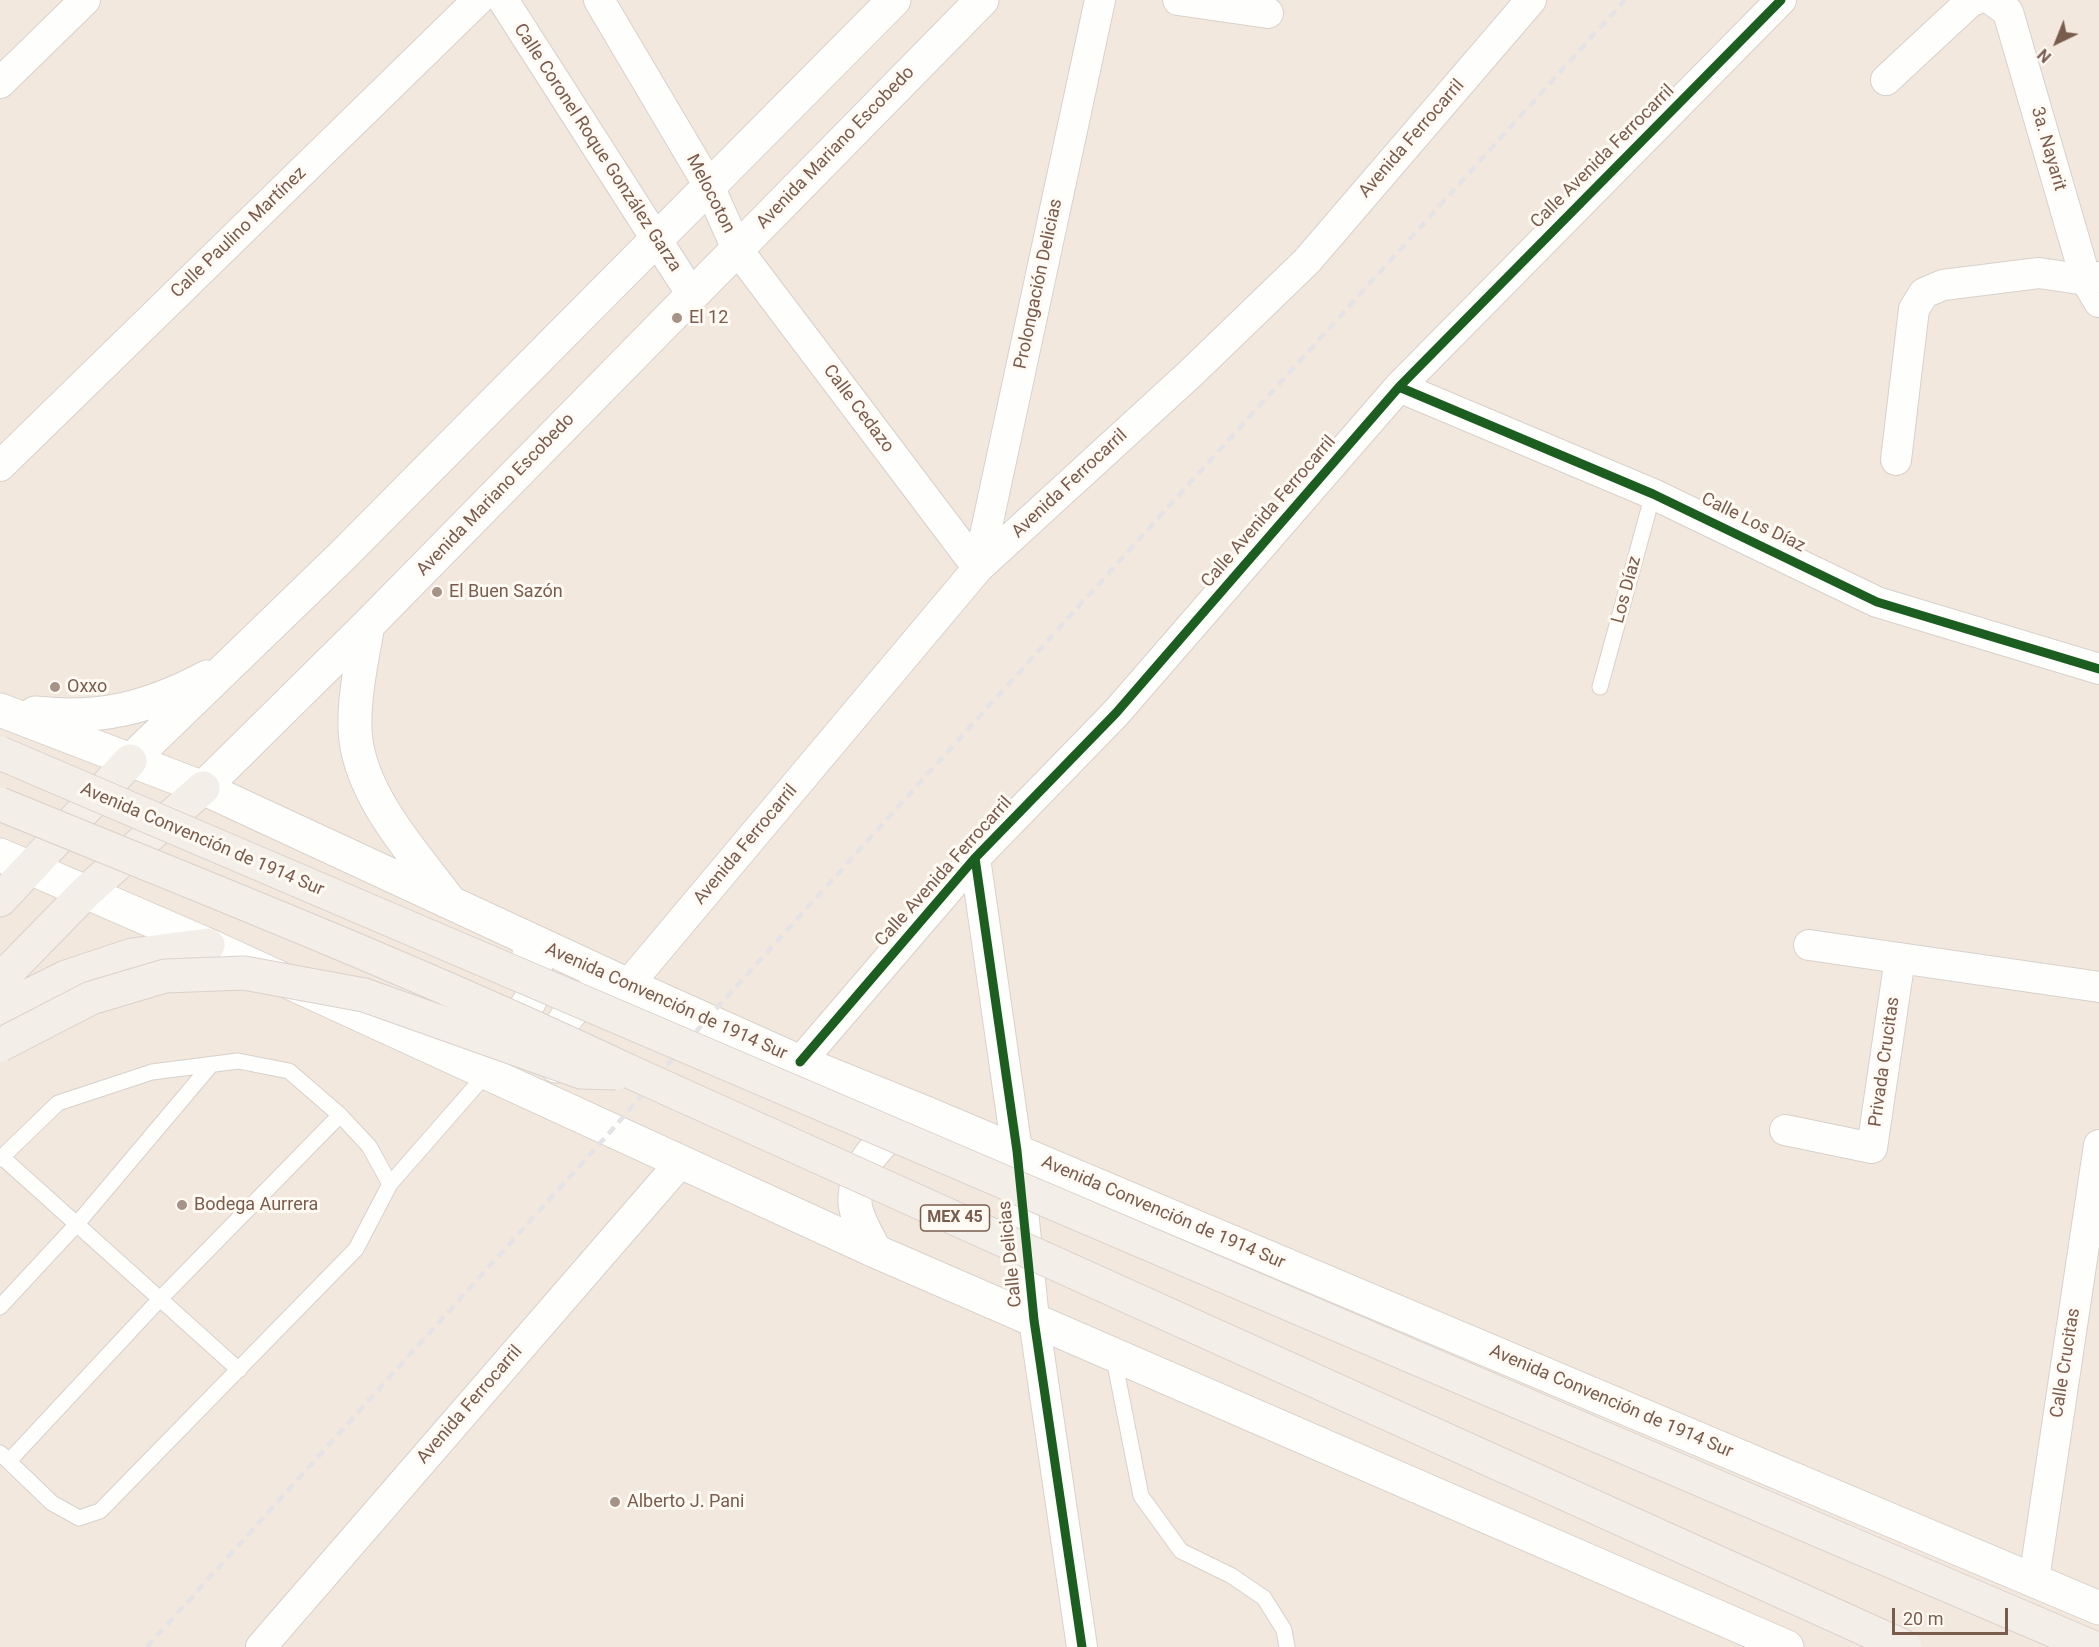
<!DOCTYPE html>
<html>
<head>
<meta charset="utf-8">
<style>
	body { margin:0 }
	#map { position:relative; width:2099px; height:1647px; overflow:hidden; background:#f9f5f0; font-family:Roboto,sans-serif }
	canvas { display:block }
	.north { position:absolute; left:2027px; top:12px; width:60px; height:60px; -webkit-text-stroke:4px #fffaf3; paint-order:stroke; rotate:223deg; font-size:16px; font-weight:700; line-height:24px; text-align:center; color:#7a5c4d }
	.north::after { content:''; display:block; margin:auto; width:21px; height:27px; background:#7a5c4d; clip-path:polygon(50% 0,100% 100%,50% 72%,0 100%) }
	.scale { position:absolute; left:1892px; top:1608px; width:116px; height:27px; box-sizing:border-box; border:3px solid #7a5c4d; border-top:0; padding-left:8px; font-size:18px; line-height:21px; white-space:nowrap; color:#7a5c4d; -webkit-text-stroke:4px #fffaf3; paint-order:stroke }
</style>
</head>
<body>
<div id="map">
<canvas width="2099" height="1647"></canvas>
<div class="north">N</div>
<div class="scale">20 m</div>
</div>
<script>
const c = document.querySelector('canvas').getContext('2d');
c.lineJoin = 'round';
function fill(path, color) { c.fillStyle = color; c.fill(path, 'evenodd'); }
function trace(path, color, width, dash) { c.strokeStyle = color; c.lineWidth = width; c.lineCap = dash ? 'butt' : 'round'; c.setLineDash(dash || []); c.stroke(path); }
function label(font, color, halo, rows, align = 'center') {
  c.font = font + ' Roboto,sans-serif'; c.lineWidth = 6; c.setLineDash([]); c.textBaseline = 'middle'; c.strokeStyle = halo; c.fillStyle = color; for (const [text, x, y, turn = 0] of rows) {
    c.save(); c.translate(x, y); c.rotate((+turn || 0) * Math.PI / 180); c.textAlign = isNaN(turn) ? turn : align; if (halo) c.strokeText(text, 0, 0); c.fillText(text, 0, 0); c.restore();
  }
}
fill(new Path2D(`
	M0,0H2099V1647H0Z`), '#f2e8de');
const service = new Path2D(`
	M1600,687L1653,494
	M2,1157L239,1370
	M0,1159L58,1103L152,1072L238,1061L289,1071L340,1115L369,1146L390,1184
	M0,1307L77,1224L211,1065
	M1113,1354L1141,1496L1181,1551L1232,1576L1264,1598L1284,1630L1287,1647
	M0,1453L52,1503L79,1518L100,1511L356,1249L390,1184L487,1073
	M9,1461L160,1299L340,1115`);
const minor = new Path2D(`
	M503,0L692,295
	M599,0L709,186L737,249L978,568
	M1178,0L1268,13
	M1992,0L2008,12L2086,280L2099,302
	M1886,80L1971,1L1975,0
	M0,83L85,0
	M1399,387L1653,494L1877,602L2099,669
	M1896,460L1914,309L1924,293L1943,285L2039,273L2086,280L2099,277
	M0,466L478,0
	M978,568L1100,0
	M975,858L1017,1151L1034,1320L1082,1647
	M1809,945L2099,987
	M628,985L978,568L1191,373L1307,261L1531,0
	M800,1062L975,858L1116,713L1399,387L1781,0
	M1785,1130L1872,1148L1900,958
	M2034,1580L2099,1145
	M261,1647L680,1163`);
const secondary = new Path2D(`
	M368,625C362,659 354,694 355,729C357,793 415,855 451,903
	M0,710L203,788L628,985L800,1062L926,1113L2099,1608
	M35,713C100,720 149,708 207,677
	M130,761L342,556L894,0
	M203,788L368,625L982,0
	M0,855L208,945L875,1251L1787,1647
	M495,1039C521,1020 549,987 529,954
	M556,1066C552,1022 571,1010 603,984
	M875,1251C869,1238 856,1218 855,1203C854,1164 883,1137 914,1119`);
const primary = new Path2D(`
	M0,900L130,761
	M0,980L86,892L203,788
	M0,1010L66,977L132,955L208,945`);
trace(service, '#d7d1cb', 17);
trace(minor, '#d7d1cb', 32);
trace(secondary, '#d9d2cb', 35);
trace(primary, '#dad1cc', 35);
trace(service, '#fefefd', 15);
trace(minor, '#fefefd', 30);
trace(secondary, '#fefefd', 33);
trace(primary, '#f3eee8', 33);
trace(new Path2D(`
	M147,1647L611,1131L706,1020L1625,0`), '#e6e3e7', 4.5, [9, 6]);
const primaryBridge = new Path2D(`
	M0,753L2092,1647
	M0,804C213,891 427,975 635,1074L1905,1647
	M0,1045L91,998L165,976L244,973L364,995L581,1072L616,1073`);
trace(primaryBridge, '#dad1cc', 35, []);
trace(primaryBridge, '#f3eee8', 33);
trace(new Path2D(`
	M1399,387L1653,494L1877,602L2099,669
	M975,858L1017,1151L1034,1320L1082,1647
	M800,1062L975,858L1116,713L1399,387L1781,0`), '#1b5e20', 9);
for (const [x, y, r, color] of [
	[677,318,6,"#a69286"],
	[437,592,6,"#a69286"],
	[55,687,6,"#a69286"],
	[182,1205,6,"#a69286"],
	[615,1502,6,"#a69286"]
]) { const dot = new Path2D(); dot.arc(x, y, r, 0, 2 * Math.PI); c.fillStyle = color; c.fill(dot); trace(dot, '#fffaf3', 2); }
for (const [x, y, w] of [
	[955,1218,69]
]) { const box = new Path2D(); box.roundRect(x - w / 2, y - 13, w, 26, 4.5); c.fillStyle = '#fffaf3'; c.fill(box); trace(box, '#7a5c4d', 1.5); }
label('bold 16px', '#7a5c4d', null, [
	["MEX 45",955,1218]
]);
label('18px', '#7a5c4d', '#fffaf3', [
	["Avenida Ferrocarril",1412,139,-49],
	["Calle Coronel Roque González Garza",597,148,57],
	["Avenida Mariano Escobedo",836,148,-46],
	["3a. Nayarit",2048,149,74],
	["Calle Avenida Ferrocarril",1603,157,-45],
	["Melocoton",710,194,63],
	["Calle Paulino Martínez",239,233,-44],
	["Prolongación Delicias",1039,284,-78],
	["Calle Cedazo",858,409,53],
	["Avenida Ferrocarril",1070,484,-43],
	["Avenida Mariano Escobedo",496,495,-46],
	["Calle Avenida Ferrocarril",1269,512,-49],
	["Calle Los Díaz",1753,523,26],
	["Los Díaz",1627,590,-75],
	["Avenida Convención de 1914 Sur",202,840,23],
	["Avenida Ferrocarril",746,845,-50],
	["Calle Avenida Ferrocarril",944,872,-48],
	["Avenida Convención de 1914 Sur",666,1002,24],
	["Privada Crucitas",1885,1062,-82],
	["Avenida Convención de 1914 Sur",1163,1213,23],
	["Calle Delicias",1011,1254,-96],
	["Calle Crucitas",2066,1363,-81],
	["Avenida Convención de 1914 Sur",1611,1402,23],
	["Avenida Ferrocarril",470,1405,-49]
]);
label('18px', '#7a5c4d', '#fffaf3', [
	["El 12",689,318],
	["El Buen Sazón",449,592],
	["Oxxo",67,687],
	["Bodega Aurrera",194,1205],
	["Alberto J. Pani",627,1502]
], 'left');
</script>
</body>
</html>
